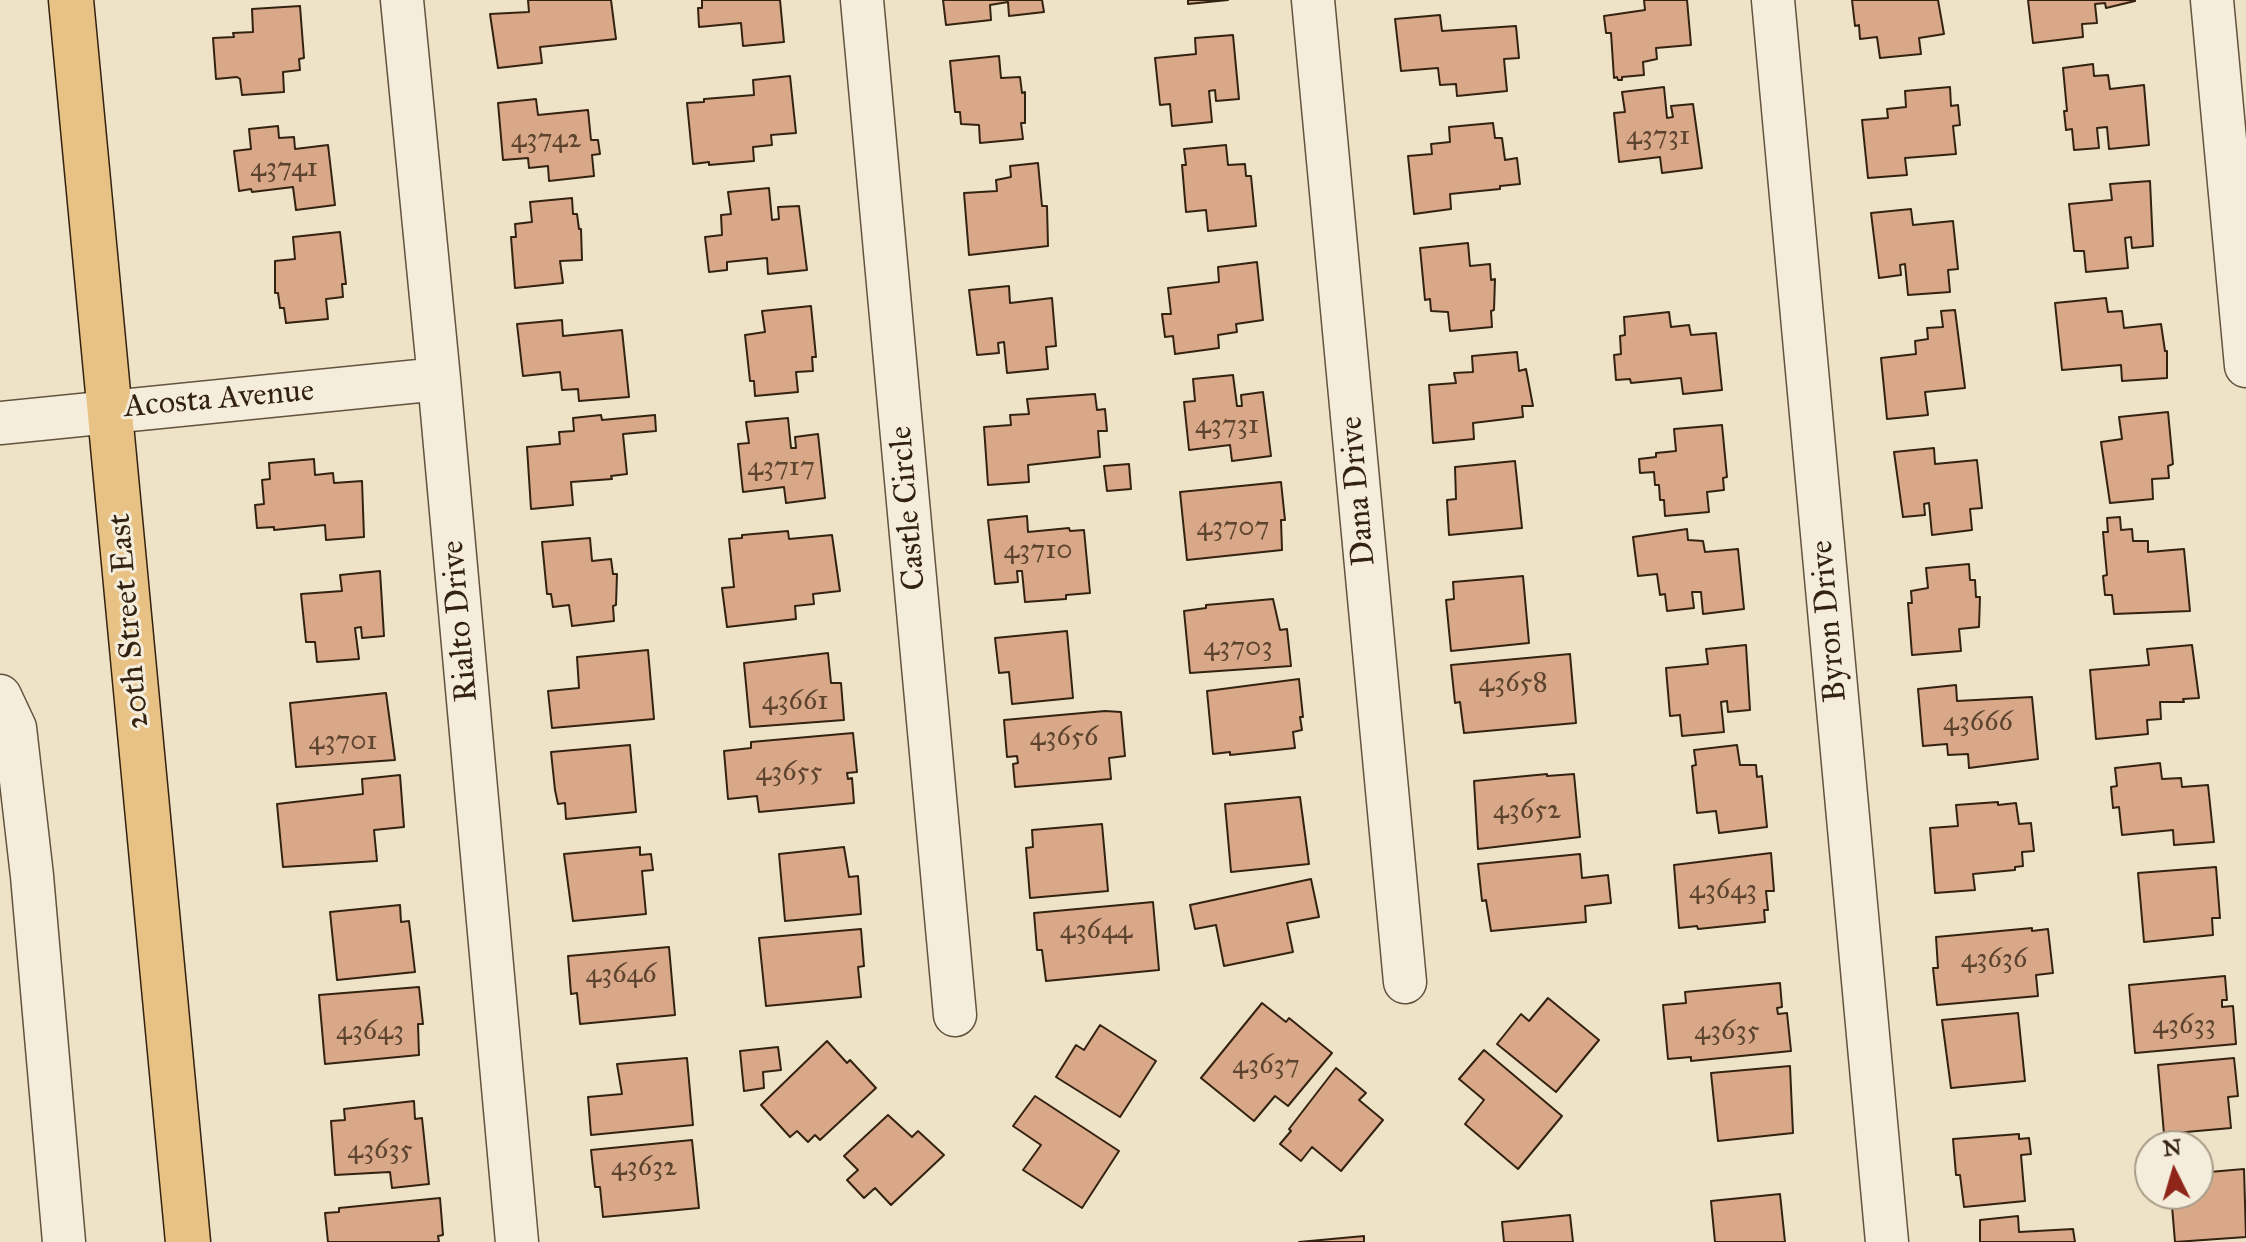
<!DOCTYPE html>
<html>
<head>
<meta charset="utf-8">
<style>
	body { margin:0 }
	#map { position:relative; width:2246px; height:1242px; overflow:hidden; background:#efe3c7; font-family:"IM FELL Great Primer",serif }
	canvas { display:block }
	.north { position:absolute; left:2134px; top:1130px; width:80px; height:80px; box-sizing:border-box; background:#f5eddb; border:2px solid #a89c8a; border-radius:50%; rotate:355deg; font-size:22px; font-weight:700; line-height:32px; text-align:center; color:#342211 }
	.north::after { content:''; display:block; margin:auto; width:28px; height:36px; background:#8f2418; clip-path:polygon(50% 0,100% 100%,50% 72%,0 100%) }
</style>
</head>
<body>
<div id="map">
<canvas width="2246" height="1242"></canvas>
<div class="north">N</div>
</div>
<script>
const c = document.querySelector('canvas').getContext('2d');
c.lineJoin = 'round';
function fill(path, color) { c.fillStyle = color; c.fill(path, 'evenodd'); }
function trace(path, color, width, dash) { c.strokeStyle = color; c.lineWidth = width; c.lineCap = dash ? 'butt' : 'round'; c.setLineDash(dash || []); c.stroke(path); }
function label(font, color, halo, rows, align = 'center') {
  c.font = font + ' "IM FELL Great Primer",serif'; c.lineWidth = 6; c.setLineDash([]); c.textBaseline = 'middle'; c.strokeStyle = halo; c.fillStyle = color; for (const [text, x, y, turn = 0] of rows) {
    c.save(); c.translate(x, y); c.rotate((+turn || 0) * Math.PI / 180); c.textAlign = isNaN(turn) ? turn : align; if (halo) c.strokeText(text, 0, 0); c.fillText(text, 0, 0); c.restore();
  }
}
const building = new Path2D(`
	M528,0H611L616,39L540,47L542,63L498,68L490,14L529,12Z
	M702,0H780L784,42L743,46L741,23L699,27L698,8H702Z
	M943,0H1042L1044,12L1009,16L1008,2L990,5L991,20L946,25Z
	M1188,0H1228L1188,4Z
	M1644,0H1687L1691,45L1656,48L1657,59L1643,62L1644,75L1622,77V80H1618L1617,77L1614,78L1611,33H1606L1604,16L1645,10Z
	M1852,0H1938L1944,34L1919,38L1921,54L1880,58L1877,37L1860,39L1859,25L1855,26Z
	M2028,0H2135V1L2106,8L2105,3L2095,4L2097,23L2082,24L2083,37L2033,43Z
	M300,6L304,58L299,59L300,70L283,72L284,92L242,95L240,79L237,77L216,79L213,38L234,37L233,33L253,32L252,9Z
	M1440,15L1442,31L1516,26L1519,58L1504,59L1507,91L1457,96L1456,84L1440,85L1438,68L1401,71L1395,19Z
	M1233,35L1239,99L1216,101L1215,90L1209,91L1212,122L1172,126L1170,104L1160,105L1155,58L1196,54L1195,38Z
	M999,56L1001,78L1020,77L1022,93L1025,92V123H1021L1023,139L980,143L979,125L961,124L960,112H955L950,61Z
	M2093,64L2094,76L2108,75L2110,89L2144,85L2149,145L2109,149L2107,127L2097,128L2099,148L2074,150L2072,129L2066,130L2064,111H2067L2063,68Z
	M790,76L796,133L771,135L772,145L753,147L754,161L709,165V162L693,164L687,103L704,102V99L754,95L753,80Z
	M1664,87L1667,118L1673,117L1671,106L1693,104L1702,168L1662,173L1660,157L1619,162L1614,113L1625,112L1622,92Z
	M1950,87L1951,106L1958,105L1960,125L1953,126L1956,154L1905,158L1907,175L1868,178L1862,120L1888,118L1887,109L1906,107L1905,91Z
	M536,99L538,115L588,110L591,140H598L600,154L592,155L594,176L549,181L548,166L529,168L528,158L503,160L498,103Z
	M1493,123L1495,138H1502L1505,160L1517,158L1520,184L1500,186V189L1450,194L1451,209L1414,214L1408,156L1432,154L1431,144L1450,142L1449,127Z
	M278,126L279,138L294,137L295,149L328,145L335,205L296,210L293,187L252,192L251,189L239,191L234,151L251,149L249,129Z
	M1226,145L1228,165L1245,164L1246,176H1251L1256,226L1208,231L1206,210L1186,212L1182,165H1186L1184,149Z
	M1038,163L1042,206H1047L1048,246L969,255L964,193L997,191L996,180L1011,177L1010,166Z
	M2150,181L2153,246L2132,248L2131,237L2125,238L2128,268L2086,272L2084,251H2074L2069,204L2112,200L2110,184Z
	M769,188L772,220L779,219L778,207L799,206L807,270L768,274L767,258L727,262V270L709,272L705,237L722,235L721,215L731,214L728,192Z
	M572,198L573,214H577L579,229H581L582,260L560,261L563,283L515,288L511,237H516L515,224L532,222L530,202Z
	M1911,209L1913,225L1953,221L1958,269L1948,270L1950,292L1908,295L1905,264L1900,265L1901,275L1879,278L1871,213Z
	M340,232L346,284H342L343,297L326,299L328,319L286,323L284,308H280L278,293H275V261L295,259L293,237Z
	M1468,243L1470,266L1490,264L1491,280L1495,279L1494,310L1491,311L1492,327L1450,331L1448,312L1431,311L1430,299L1425,300L1420,248Z
	M1257,262L1263,320L1236,324L1237,332L1218,335L1219,348L1175,354L1173,336L1165,337L1162,314H1171L1168,288L1219,282L1218,267Z
	M1009,286L1010,303L1052,298L1056,346L1046,347L1048,369L1007,373L1004,342L998,343L999,353L977,355L969,290Z
	M2106,298L2108,312L2122,311L2124,328L2161,324L2165,351H2167V378L2122,381L2121,365L2062,370L2055,303Z
	M811,306L816,357H812L813,371L796,372L798,392L755,396L754,381H750L745,335L765,332L762,311Z
	M1955,310L1965,388L1925,392L1928,415L1887,419L1881,358L1916,354L1915,341L1928,339L1927,328L1943,327L1941,311Z
	M1669,312L1671,327L1689,325L1691,335L1716,333L1722,390L1683,394L1681,378L1631,383L1630,379L1616,380L1614,355L1621,354L1620,336L1625,335L1624,317Z
	M562,320L563,336L622,330L629,397L579,401L578,389L562,390L560,372L523,376L517,324Z
	M1517,352L1519,371L1526,369L1533,406H1522L1523,417L1473,423L1474,439L1433,443L1429,385L1456,383L1454,373L1473,372L1472,356Z
	M1233,375L1237,406H1242L1241,395L1263,392L1271,456L1232,461L1230,445L1189,450L1184,402L1195,401L1193,379Z
	M1095,394L1097,410L1105,409L1107,431H1098L1100,457L1028,465L1029,482L988,485L984,427L1011,425L1010,415L1029,414L1027,399Z
	M2168,412L2173,464L2168,466L2169,478L2152,479L2153,499L2110,503L2101,442L2122,439L2119,417Z
	M601,415L602,420L655,415L656,431L623,434L627,474L611,476L612,479L571,482L573,505L531,509L527,447L560,444L559,432L574,431L573,418Z
	M788,418L791,448H796L795,437L818,434L825,498L786,503L784,487L743,492L738,444L749,443L746,422Z
	M1722,425L1727,477L1723,478L1724,490L1707,492L1709,512L1665,516L1664,500H1660L1659,485H1655L1654,472L1640,473L1639,459L1656,457V453L1676,451L1674,429Z
	M1934,448L1935,464L1977,460L1982,508L1970,509L1972,530L1932,535L1929,503L1924,504L1925,515L1903,517L1894,452Z
	M314,459L315,475L333,473L334,483L362,481L364,537L326,540L325,525L274,530V527L257,528L255,505L264,504L262,480L270,479L269,463Z
	M1515,461L1522,528L1449,535L1447,500L1456,499L1455,467Z
	M1129,464L1131,489L1107,491L1104,466Z
	M1281,482L1285,520H1281L1282,550L1187,560L1180,492Z
	M1027,516L1028,532L1069,528L1070,531L1084,530L1090,593L1066,595V599L1025,602L1022,571H1017L1018,582L995,584L988,520Z
	M2120,517L2121,530L2132,529L2133,541H2148V552L2184,549L2190,611L2114,614L2112,595H2105L2103,576L2107,575L2103,532H2108L2107,518Z
	M1687,529L1688,540L1703,541L1705,552L1738,549L1744,609L1703,614L1701,592H1692L1694,608L1667,611L1665,594L1660,595L1657,574L1638,576L1633,537Z
	M788,531L789,539L832,535L840,591L813,594L814,604L795,606L796,619L727,627L722,588L734,587L729,539L742,538V535Z
	M590,538L592,561L611,559L613,574H617L616,605L613,606L614,621L572,626L569,605L553,607L551,594H547L542,542Z
	M1969,564L1970,580H1975L1976,597H1980L1979,627L1959,629L1961,651L1912,655L1908,603H1912L1911,591L1928,588L1926,568Z
	M380,571L384,636L362,638L361,627L355,628L359,659L317,662L315,642H306L301,594L342,591L340,575Z
	M1523,576L1529,643L1451,651L1446,600L1454,599L1453,582Z
	M1273,599L1280,630L1287,629L1291,666L1190,673L1184,611L1206,608V605Z
	M1067,631L1073,698L1012,704L1009,672L999,673L995,638Z
	M1746,645L1750,710L1728,712L1727,701L1721,702L1724,732L1682,736L1680,715L1670,716L1666,668L1708,664L1706,649Z
	M2192,645L2199,698L2183,699L2184,702H2160L2161,719L2147,720L2148,734L2096,739L2090,670L2149,665L2147,649Z
	M648,650L654,719L552,728L548,691L579,688L577,657Z
	M828,653L831,683H841L844,720L750,727L744,663Z
	M1570,654L1576,723L1464,733L1460,702L1455,703L1451,665Z
	M1299,679L1303,717H1300L1302,730L1293,732L1295,748L1230,755V752L1213,754L1207,691Z
	M1956,685L1957,701L2032,697L2038,759L1969,768L1968,754L1948,755L1947,744L1923,746L1918,689Z
	M386,693L395,760L296,767L290,703Z
	M1105,711L1121,712L1125,756L1109,758L1111,779L1015,787L1013,764L1018,763L1017,756L1007,757L1004,720Z
	M853,733L857,772L847,773L848,779L852,778L854,803L759,812L757,796L728,799L724,751L751,748V742Z
	M630,745L636,812L566,819L565,803L558,804L555,790L551,752Z
	M1737,745L1740,765H1756L1757,777L1762,776L1767,827L1719,833L1716,811L1697,813L1692,766L1696,765L1694,750Z
	M2160,763L2162,779L2181,778L2182,787L2208,785L2214,842L2174,845L2173,830L2122,835L2119,807L2113,808L2111,787L2117,786L2115,768Z
	M1547,774V776L1574,774L1580,837L1478,849L1474,781Z
	M400,775L404,827L374,830L377,861L283,867L277,804L363,794L362,779Z
	M1300,797L1309,864L1231,872L1225,804Z
	M1998,802V805L2016,803L2019,824L2031,823L2034,851L2022,852L2023,866L2015,867V870L1973,874L1975,890L1935,893L1930,828L1958,826L1956,805Z
	M1102,824L1108,891L1030,898L1026,848L1033,847L1032,830Z
	M640,847V855L651,854L653,870L642,871L646,914L573,921L564,854Z
	M844,847L849,877L858,876L861,914L785,921L779,854Z
	M1771,853L1774,891H1766L1768,910H1764L1765,922L1698,929L1697,926L1679,928L1674,865Z
	M1580,854L1582,878L1608,875L1611,903L1585,906L1586,922L1491,931L1486,900L1482,901L1478,864Z
	M2216,867L2220,918H2212L2213,935L2144,942L2138,873Z
	M1311,879L1319,917L1287,923L1293,952L1224,966L1216,925L1195,929L1190,905Z
	M1153,902L1159,970L1046,981L1042,950H1037L1034,913Z
	M400,905L401,922L409,921L415,972L337,980L330,912Z
	M2032,928V931L2048,929L2053,973L2036,975L2038,996L1937,1005L1933,968H1938L1936,937Z
	M861,929L864,966L858,967L861,997L766,1006L759,938Z
	M669,947L675,1015L580,1024L577,993L571,994L568,956Z
	M2225,976L2227,1000H2222V1007L2233,1006L2236,1044L2135,1053L2129,985Z
	M1780,983L1782,1007L1777,1008L1778,1014L1787,1013L1791,1051L1691,1061V1057L1668,1059L1663,1005L1686,1003L1685,992Z
	M419,987L423,1024H418L419,1055L325,1064L319,995Z
	M1548,998L1599,1040L1556,1092L1497,1044L1521,1014L1529,1021Z
	M1262,1003L1286,1022L1289,1018L1332,1053L1288,1106L1275,1096L1254,1121L1201,1078Z
	M2018,1013L2025,1081L1951,1088L1942,1020Z
	M1100,1025L1156,1061L1120,1117L1056,1077L1076,1045L1084,1050Z
	M827,1041L847,1063L850,1060L876,1088L820,1140L815,1135L808,1142L797,1131L790,1137L761,1105Z
	M778,1047L781,1070L763,1072L764,1088L744,1091L740,1051Z
	M1484,1050L1562,1116L1518,1169L1465,1124L1484,1100L1459,1079Z
	M687,1058L693,1125L591,1135L588,1097L622,1094L617,1064Z
	M2234,1058L2238,1096L2228,1097L2231,1128L2164,1134L2158,1065Z
	M1790,1066L1793,1133L1718,1141L1711,1073Z
	M1336,1068L1366,1093L1359,1100L1383,1120L1341,1171L1312,1147L1301,1161L1280,1144L1291,1131L1289,1129Z
	M1035,1096L1119,1151L1082,1208L1023,1170L1041,1145L1013,1126Z
	M414,1101L415,1119L422,1118L429,1184L392,1188L390,1172L335,1175L331,1121L345,1120L344,1109Z
	M888,1115L912,1137L918,1131L944,1155L891,1205L875,1188L864,1198L847,1180L858,1170L844,1156Z
	M2019,1134V1139L2029,1138L2031,1154L2021,1155L2025,1201L1964,1207L1960,1175H1956L1953,1139Z
	M692,1140L699,1208L603,1217L600,1187H595L591,1150Z
	M2244,1169L2246,1237L2175,1242L2171,1194H2198V1173Z
	M1780,1194L1785,1242H1715L1711,1201Z
	M440,1198L443,1235L438,1236L439,1242H328L325,1213L339,1212V1208Z
	M1570,1215L1573,1242H1504L1502,1222Z
	M2018,1216L2019,1232L2073,1229L2075,1242H1980V1220Z
	M1364,1236V1242H1299Z`);
fill(building, '#d9a888');
trace(building, '#342211', 2);
const street = new Path2D(`
	M402,0L439,379L517,1242
	M862,0L955,1015
	M1313,0L1405,982
	M1773,0L1887,1242
	M2212,0L2246,366
	M0,423L439,379
	M0,696L15,728L32,876L64,1242`);
const primary = new Path2D(`
	M71,0L188,1242`);
trace(street, '#63523e', 45);
trace(primary, '#342211', 47);
trace(street, '#f5eddb', 42);
trace(primary, '#e8c284', 44);
label('28px', '#5d442f', null, [
	["43731",1658,137],
	["43742",546,140],
	["43741",284,169],
	["43731",1227,426],
	["43717",781,468],
	["43707",1233,528],
	["43710",1038,551],
	["43703",1238,648],
	["43658",1513,684],
	["43661",795,702],
	["43666",1978,723],
	["43656",1064,738],
	["43701",343,742],
	["43655",789,773],
	["43652",1527,811],
	["43643",1723,891],
	["43644",1096,931],
	["43636",1994,960],
	["43646",621,975],
	["43633",2184,1026],
	["43643",370,1032],
	["43635",1727,1032],
	["43637",1266,1066],
	["43635",380,1151],
	["43632",644,1168]
]);
label('32px', '#342211', '#f5eddb', [
	["Acosta Avenue",219,400,-5],
	["Dana Drive",1359,491,-95],
	["Castle Circle",909,508,-95],
	["20th Street East",130,621,-95],
	["Rialto Drive",461,621,-95],
	["Byron Drive",1830,621,-95]
]);
</script>
</body>
</html>
